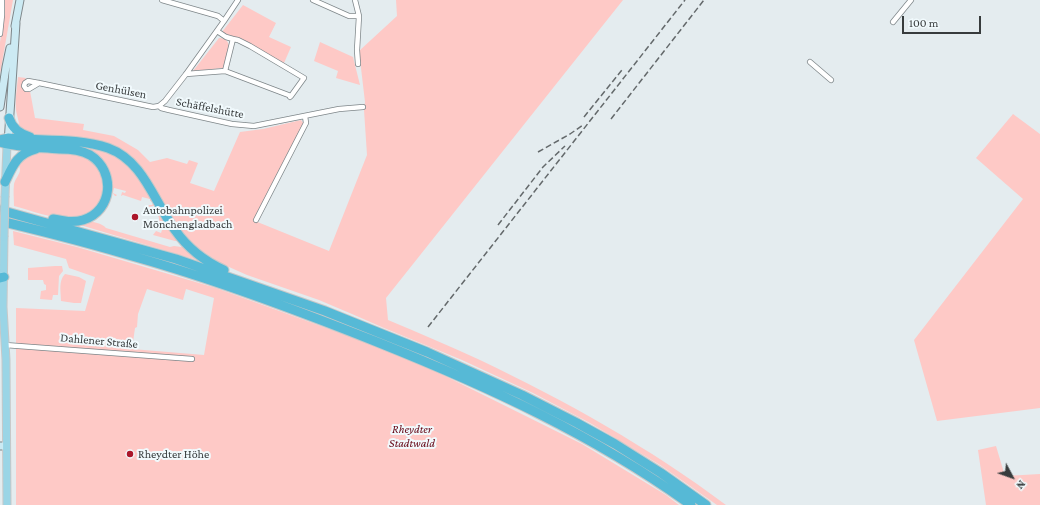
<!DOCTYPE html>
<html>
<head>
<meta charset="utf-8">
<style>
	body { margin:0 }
	#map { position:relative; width:1040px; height:505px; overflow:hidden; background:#e4ecef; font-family:"Crimson Pro",serif }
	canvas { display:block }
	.north { position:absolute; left:992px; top:457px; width:40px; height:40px; -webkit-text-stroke:3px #f1fafd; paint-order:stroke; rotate:131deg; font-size:11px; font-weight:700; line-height:16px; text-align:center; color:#373b3c }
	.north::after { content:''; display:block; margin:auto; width:14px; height:18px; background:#373b3c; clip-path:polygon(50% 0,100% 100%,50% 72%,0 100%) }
	.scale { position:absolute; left:902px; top:16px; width:79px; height:18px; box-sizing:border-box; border:2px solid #373b3c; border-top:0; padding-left:5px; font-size:12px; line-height:14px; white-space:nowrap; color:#373b3c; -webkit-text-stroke:3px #f1fafd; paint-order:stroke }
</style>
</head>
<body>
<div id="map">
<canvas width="1040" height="505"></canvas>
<div class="north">N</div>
<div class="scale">100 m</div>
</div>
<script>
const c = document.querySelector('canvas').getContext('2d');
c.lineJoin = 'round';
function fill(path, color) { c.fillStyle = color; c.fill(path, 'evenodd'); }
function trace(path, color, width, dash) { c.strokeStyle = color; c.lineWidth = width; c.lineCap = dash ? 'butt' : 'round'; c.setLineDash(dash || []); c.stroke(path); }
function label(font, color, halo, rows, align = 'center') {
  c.font = font + ' "Crimson Pro",serif'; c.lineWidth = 4; c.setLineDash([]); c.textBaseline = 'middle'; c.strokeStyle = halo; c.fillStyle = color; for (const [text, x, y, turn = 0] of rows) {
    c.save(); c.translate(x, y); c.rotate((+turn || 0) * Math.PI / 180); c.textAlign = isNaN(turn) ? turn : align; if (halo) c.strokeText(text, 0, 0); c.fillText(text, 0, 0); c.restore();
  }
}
fill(new Path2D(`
	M4,0H13L0,74V42L3,26Z
	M396,0H623L386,298L388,320C419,333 450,346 480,360C566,401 650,448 726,505H717L660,465L590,423L533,393L462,360L384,328L352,314L319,300L247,275L220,263L198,248L188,238L177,225L151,181L145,171L131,157L122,151L30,135L19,129C20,123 17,117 16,110C15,99 17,87 18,77L26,78L22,87C24,91 27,92 30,91L35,118L84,124L83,130L114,136L138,150L150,162L167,158L187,164L189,160L198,163L190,183L214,191L240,132L263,129L301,120L304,124L255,221L329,251L367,155L364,110L365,102L359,51L397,16Z
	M243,5L276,23L269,37L291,47L284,63L240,39L229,35L222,32Z
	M219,38C224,38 228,40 229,46L223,68L193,71Z
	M320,42L353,57L360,85L336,78L338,71L314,61Z
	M1013,114L1040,134V408L937,421L914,340L1023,199L976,158Z
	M61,144L108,150L133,167L155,204L153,206L148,207L149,205H152L154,202L150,201V199L142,197L141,201L123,195L121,196L122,192L125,193L126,191L114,188L113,193L117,195L116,196H115L111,191L106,170Z
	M37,151C53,152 72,151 86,158C113,171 107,212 77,218C58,221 33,211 14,206C14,198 13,192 14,184C15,179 20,174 20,170C20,167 18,164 18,161Z
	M159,209L182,241H175L153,235L156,231L161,233L164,224L159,221V218L156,211Z
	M86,221C93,222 102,223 106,228L170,247L174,246L189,248L210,264L77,224Z
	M13,231L77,247L216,288L409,358L582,444L666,495L679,505H16V308L85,311L95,277L69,268L66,259L14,245ZM147,289L183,300L186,289L214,298L204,355L132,349L135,328L137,327L138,314Z
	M55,266H62L63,271L59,276L58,295H53L52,300L40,299L41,291L46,290V285L44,284L43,280H28V268Z
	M65,274L79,277L86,281L81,303H74L61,301C61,292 58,281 65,274Z
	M996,446L1005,476L1040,474V505H986L978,450Z`), '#fec9c6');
const street = new Path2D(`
	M162,0L218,16L224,21L238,0
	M313,0L349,16H359
	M355,0L359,16L357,50L358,64
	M893,22L911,0
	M0,34L2,15V0
	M233,39L238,40L250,46L304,78L291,96
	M810,62L831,80
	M225,71L291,96L290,97
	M186,74L225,71L233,39L226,37L217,31
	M39,83L29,89H26L24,86L25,83L28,81L39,83L153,107L159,106L165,101L186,74L224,21
	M159,106L161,108L169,110L232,124L254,126L339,109L363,107
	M256,220L306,123L305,116
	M5,345L192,359`);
const secondary = new Path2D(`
	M15,26L20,0
	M0,107L6,67L10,48
	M8,143L16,23
	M0,446H6`);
const primary = new Path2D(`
	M5,196L7,145
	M4,237L3,307L6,360L7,505`);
const highway = new Path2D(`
	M9,118C12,128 20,134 30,137
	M0,140L8,138C39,141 79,138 108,148C144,161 154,202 175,230C187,247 204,261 224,270
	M0,142C17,148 42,147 60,149C71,149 81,150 90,155C116,171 113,211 83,220C73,223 63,221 53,219
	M5,182C13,165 17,154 36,149
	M0,210L176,259L325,311L427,352L522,395L577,423L615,444L661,473L706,505
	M0,221C46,232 93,244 139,258C220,281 299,311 377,342C487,386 594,435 691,505
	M0,278L4,277`);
trace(street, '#7e8689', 6);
trace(secondary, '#7e8689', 9);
trace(primary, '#c7c8c8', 9);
trace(highway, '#c7c8c8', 11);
trace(street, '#fff', 4.5);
trace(secondary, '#cceaf3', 7);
trace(primary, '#9ad5e6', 7);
trace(highway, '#56b9d6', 9);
trace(new Path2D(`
	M584,117L622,70
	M611,119L704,0
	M538,152L570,134L583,125
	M498,225L543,167L565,146
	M428,327L685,0`), '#64696b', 1.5, [6, 3]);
const primaryBridge = new Path2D(`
	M4,237L5,196`);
trace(primaryBridge, '#c7c8c8', 9, []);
trace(primaryBridge, '#9ad5e6', 7);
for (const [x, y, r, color] of [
	[135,217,4,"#ab162a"],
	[130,454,4,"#ab162a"]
]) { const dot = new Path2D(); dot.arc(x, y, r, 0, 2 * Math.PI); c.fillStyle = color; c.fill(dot); trace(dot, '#f1fafd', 1.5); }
label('12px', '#373b3c', '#f1fafd', [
	["Genhülsen",121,90,11],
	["Schäffelshütte",210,108,11],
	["Dahlener Straße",99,341,5]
]);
label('12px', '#373b3c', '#f1fafd', [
	["Autobahnpolizei",143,210],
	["Mönchengladbach",143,224],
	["Rheydter Höhe",138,454]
], 'left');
label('italic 12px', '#650514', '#f1fafd', [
	["Rheydter",412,429],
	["Stadtwald",412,443]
]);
</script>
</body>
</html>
